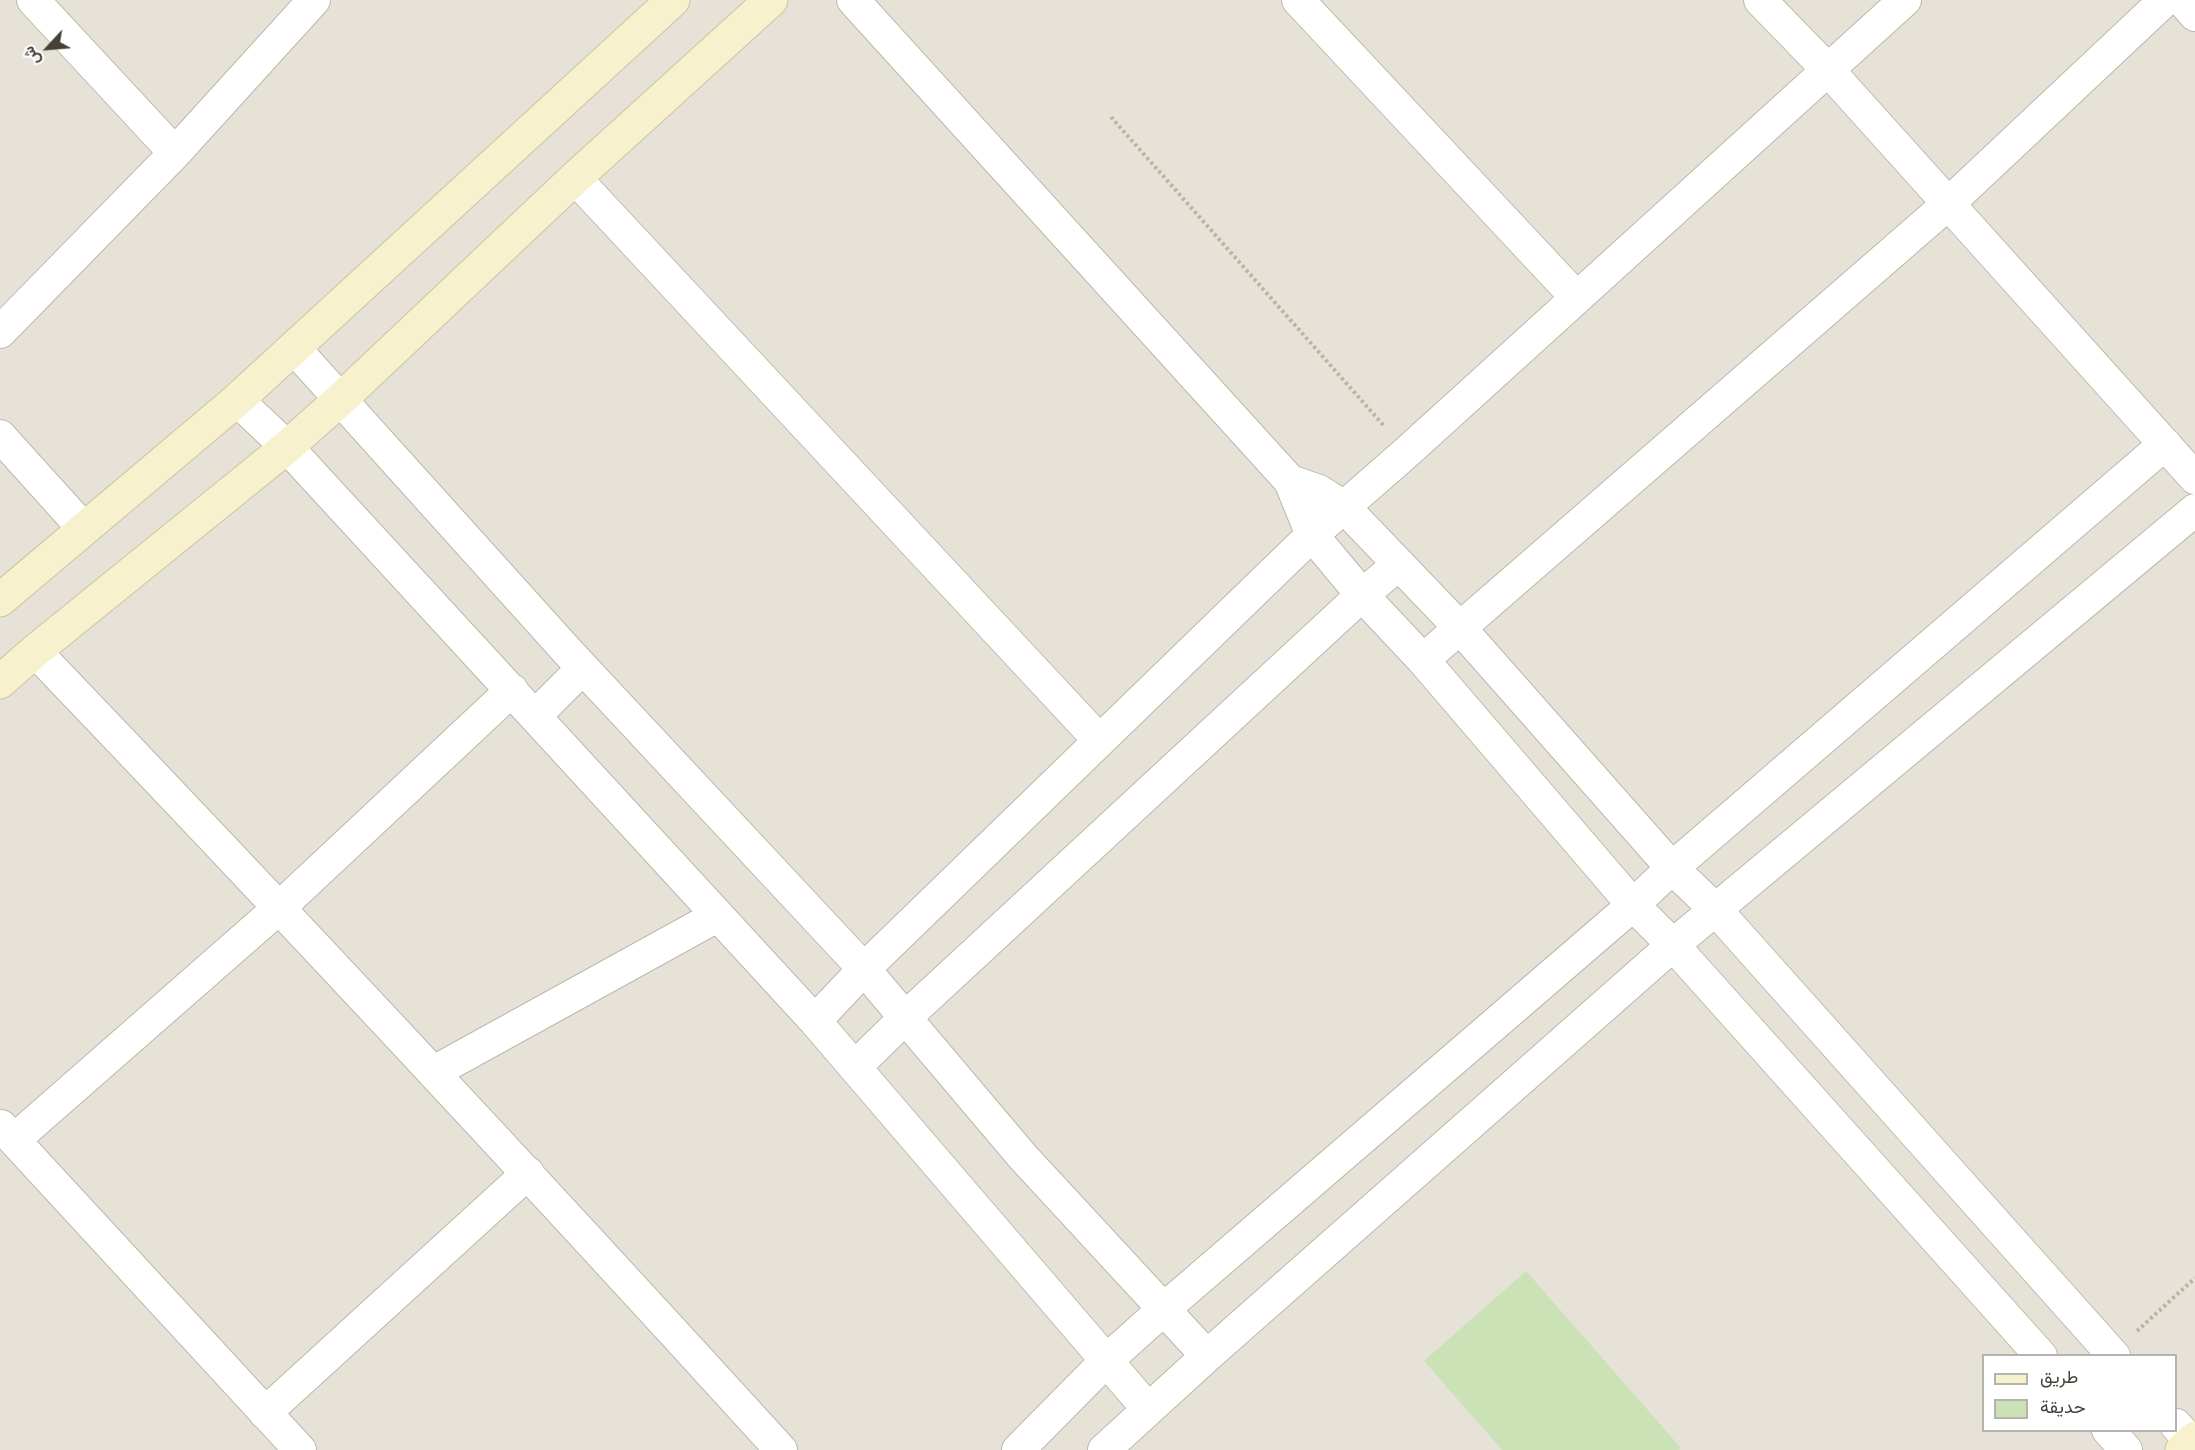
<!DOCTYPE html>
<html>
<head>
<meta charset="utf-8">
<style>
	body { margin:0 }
	#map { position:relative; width:2195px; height:1450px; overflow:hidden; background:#f2f0e9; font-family:"DM Sans",Vazirmatn,sans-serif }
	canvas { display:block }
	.legend { position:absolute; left:1982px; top:1354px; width:195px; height:78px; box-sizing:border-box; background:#fff; border:2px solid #b5b3af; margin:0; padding:8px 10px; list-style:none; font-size:18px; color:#454138 }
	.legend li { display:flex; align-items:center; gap:12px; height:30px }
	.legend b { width:30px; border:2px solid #b5b3af }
	.north { position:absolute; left:18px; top:18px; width:60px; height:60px; -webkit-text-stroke:4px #fff; paint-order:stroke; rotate:244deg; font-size:16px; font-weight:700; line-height:24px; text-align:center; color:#454138 }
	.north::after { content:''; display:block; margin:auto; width:21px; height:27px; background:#454138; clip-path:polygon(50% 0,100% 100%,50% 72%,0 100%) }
</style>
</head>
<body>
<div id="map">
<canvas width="2195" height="1450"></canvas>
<ul class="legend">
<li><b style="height:8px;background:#f8f1cd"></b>طريق</li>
<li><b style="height:16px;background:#cbe2b7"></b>حديقة</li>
</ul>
<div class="north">ش</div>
</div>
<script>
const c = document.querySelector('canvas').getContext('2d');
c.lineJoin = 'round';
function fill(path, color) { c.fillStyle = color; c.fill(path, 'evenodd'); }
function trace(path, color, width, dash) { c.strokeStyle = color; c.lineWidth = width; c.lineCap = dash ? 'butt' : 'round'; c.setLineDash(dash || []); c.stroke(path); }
fill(new Path2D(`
	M0,0H2195V1450H0ZM1984,1356H2176V1430H1984Z`), '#e6e2d8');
fill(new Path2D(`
	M1526,1271L1681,1448L1679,1450H1502L1424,1361Z`), '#cbe2b7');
const minor = new Path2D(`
	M33,0L175,153
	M853,0L1290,481L1312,535L1362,595L1423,660L1633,905L1673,945L2041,1356
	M1298,0L1576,297
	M1760,0L1828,70L2195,478
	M2182,0L2195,15
	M575,178L1099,740
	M0,332L175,153L314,0
	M294,348L568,652L864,969L1023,1157L1207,1356
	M237,400L287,447L815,1021L1148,1409
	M0,436L84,529
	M1290,481L1319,491L1344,507L1460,628L1672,868L1716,910L2114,1356
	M35,651C287,914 535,1180 781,1450
	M1423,660L1948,204L2165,0
	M536,715L583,668
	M815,1021L864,969L1312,535L1407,452L1905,0
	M855,1067L906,1017L1362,595L1399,564
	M434,1072L717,916
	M1,1126L300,1450
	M14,1140L280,907L512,690
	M265,1413L528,1173
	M2176,1425L2195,1447
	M2108,1430L2126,1450
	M1018,1450L1106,1361L1164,1309L1633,905L1672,868L2165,444
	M1104,1450L1207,1356L1673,945L2195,510`);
const secondary = new Path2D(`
	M0,600L237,400L673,0
	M0,682L35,651L287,447L341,399L575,178L771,0
	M2182,1450L2195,1438`);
trace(minor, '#bdb8ad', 34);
trace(secondary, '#cdc49e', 35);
trace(new Path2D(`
	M1111,117L1385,427
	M2137,1331L2195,1278`), '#bdb49f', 4, [3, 3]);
trace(minor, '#fff', 32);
trace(secondary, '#f8f1cd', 33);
</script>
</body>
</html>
